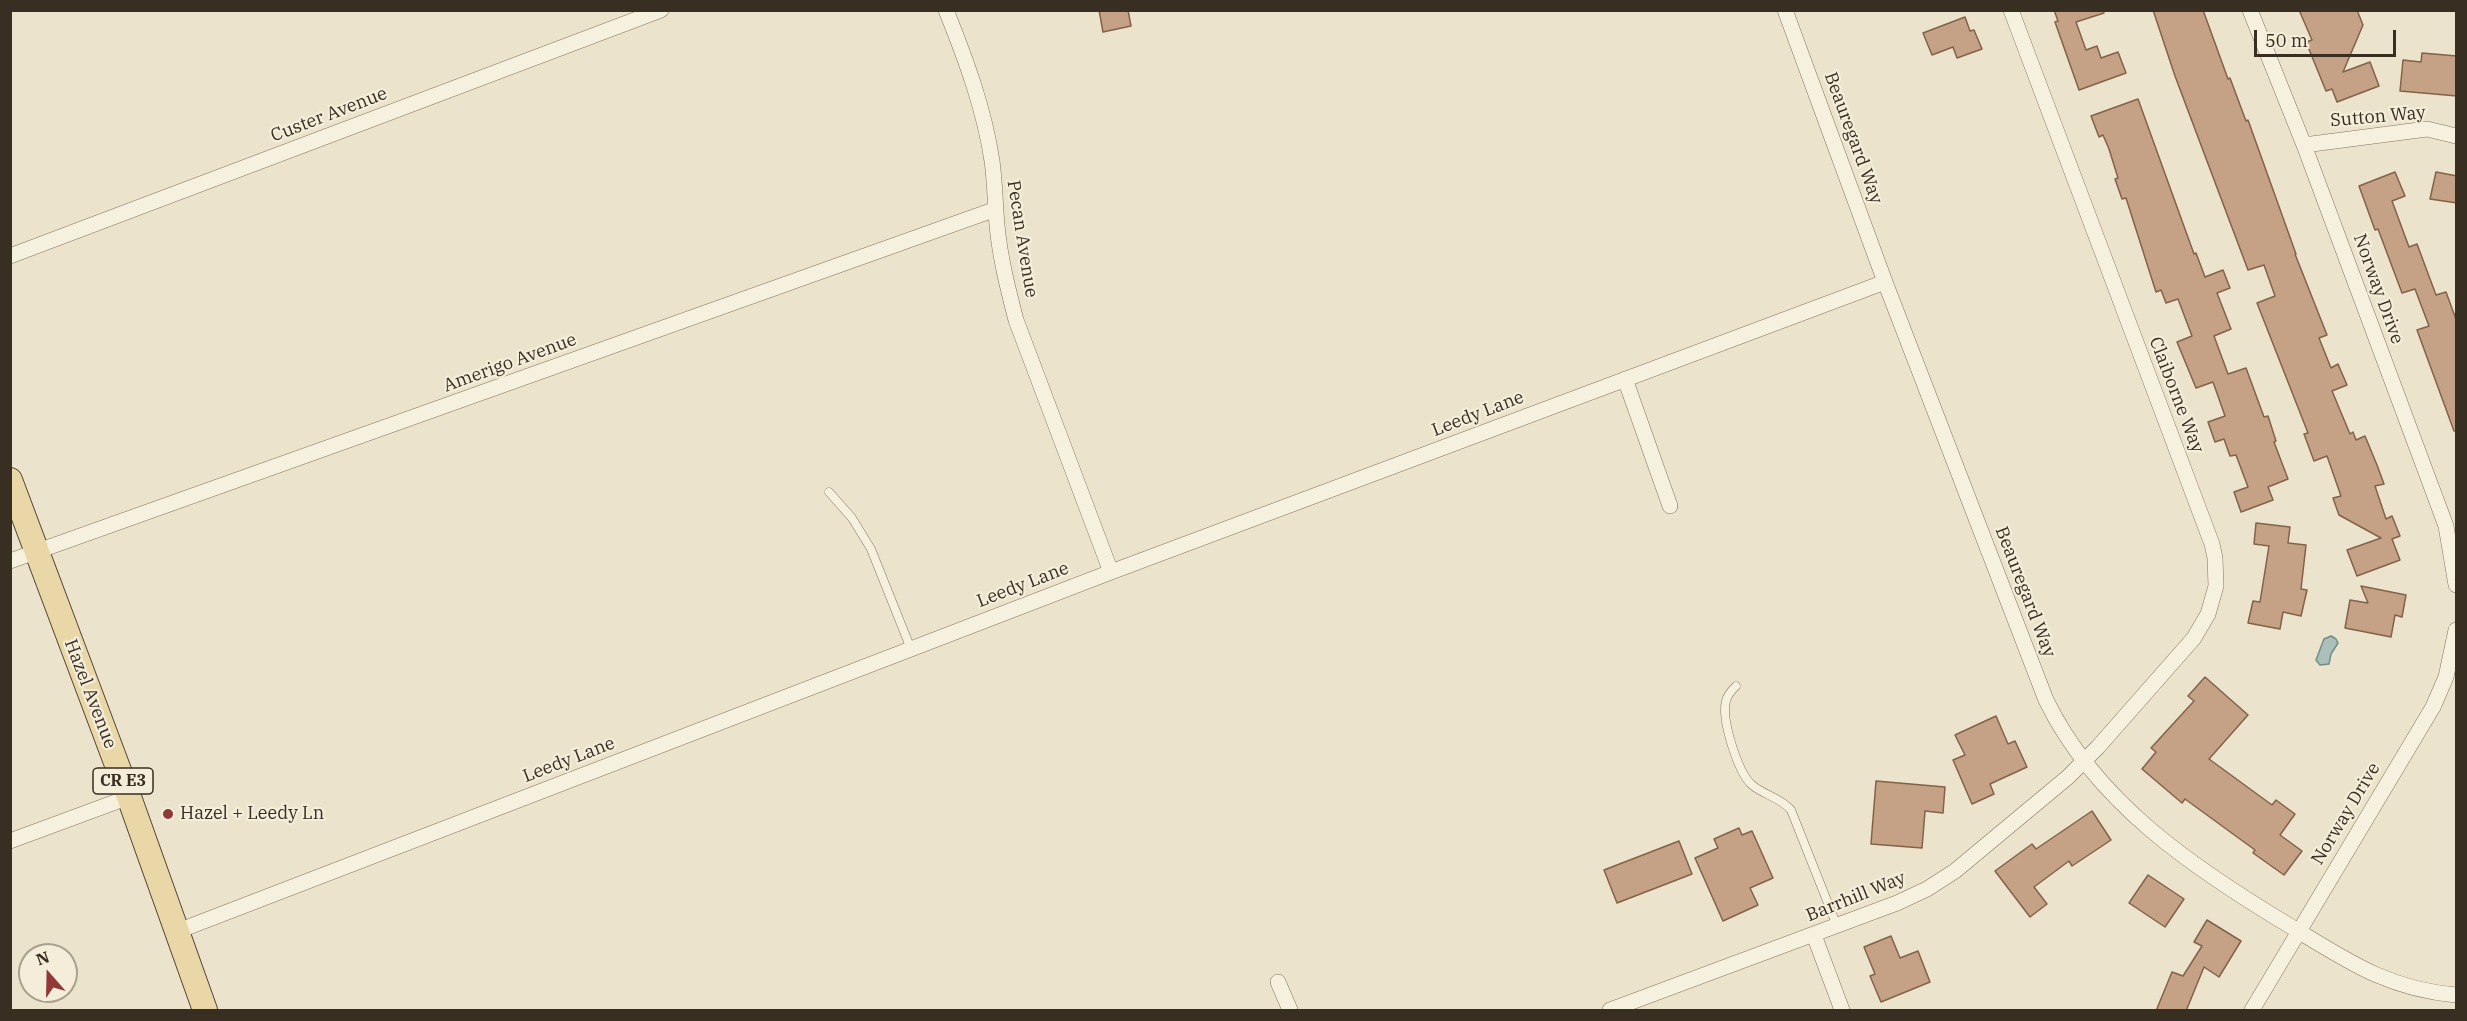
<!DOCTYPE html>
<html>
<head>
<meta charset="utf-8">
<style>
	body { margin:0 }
	#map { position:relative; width:2467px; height:1021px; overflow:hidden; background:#ebe3cb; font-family:"IBM Plex Serif",serif }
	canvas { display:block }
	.frame { position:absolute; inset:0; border:12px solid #392e22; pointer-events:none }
	.north { position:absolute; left:18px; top:943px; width:60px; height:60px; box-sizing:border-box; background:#f3edda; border:2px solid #a9a190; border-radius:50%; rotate:340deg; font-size:16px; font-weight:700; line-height:24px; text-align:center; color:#392e22 }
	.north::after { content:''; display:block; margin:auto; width:21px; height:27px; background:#903936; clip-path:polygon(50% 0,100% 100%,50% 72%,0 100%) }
	.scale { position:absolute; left:2254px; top:30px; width:142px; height:27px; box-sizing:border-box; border:3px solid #392e22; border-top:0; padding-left:8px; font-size:18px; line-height:21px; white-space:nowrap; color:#392e22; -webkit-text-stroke:4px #f3edda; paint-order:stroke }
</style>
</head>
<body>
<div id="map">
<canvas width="2467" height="1021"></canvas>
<div class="frame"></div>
<div class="north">N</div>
<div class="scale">50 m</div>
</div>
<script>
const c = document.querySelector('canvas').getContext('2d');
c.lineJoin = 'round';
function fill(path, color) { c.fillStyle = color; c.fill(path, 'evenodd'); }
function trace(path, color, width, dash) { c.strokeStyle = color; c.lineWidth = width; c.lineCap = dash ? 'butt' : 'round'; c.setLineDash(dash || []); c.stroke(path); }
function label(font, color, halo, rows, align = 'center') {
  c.font = font + ' "IBM Plex Serif",serif'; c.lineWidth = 4.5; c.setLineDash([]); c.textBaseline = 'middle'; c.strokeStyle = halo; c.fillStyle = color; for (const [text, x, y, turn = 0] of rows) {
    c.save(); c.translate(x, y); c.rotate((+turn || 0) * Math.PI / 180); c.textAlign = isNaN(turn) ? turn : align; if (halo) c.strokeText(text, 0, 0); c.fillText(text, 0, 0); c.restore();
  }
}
const water = new Path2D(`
	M2331,636L2336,639L2338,643L2331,654L2329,664L2320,665L2316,660L2324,639Z`);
fill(water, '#abc0bb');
trace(water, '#728e88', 1.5);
const building = new Path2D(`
	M1099,10H1128L1131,26L1103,32Z
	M2054,10H2103L2104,13L2076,22L2086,50L2097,46L2101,58L2118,52L2126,73L2079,90L2055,22L2058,21Z
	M2153,10H2203L2228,79L2230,78L2246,121L2248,120L2296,254H2295L2327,335L2319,338L2331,368L2338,364L2347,385L2332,391L2350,434L2353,432L2356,440L2365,436L2377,465L2384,484L2375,486L2386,519L2392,516L2400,536L2392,539L2400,560L2357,576L2347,550L2381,538L2339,515L2333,498L2341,496L2327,456L2314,461L2304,434L2308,433L2257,303L2275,296L2264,265L2248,270L2175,76Z
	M2299,10H2357L2363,25L2343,72L2370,62L2379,86L2337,102L2332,89L2326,91L2306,42L2312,40Z
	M1965,17L1970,31L1974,30L1982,49L1957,58L1953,47L1932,55L1923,33Z
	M2422,53L2457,56V96L2400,91L2403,60L2421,62Z
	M2138,99L2194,254L2196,253L2205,277L2223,270L2230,288L2217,293L2231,329L2214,336L2228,374L2246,368L2264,417L2268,416L2276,441L2274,442L2288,479L2268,487L2273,500L2241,512L2234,492L2248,487L2236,455L2230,456L2224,439L2215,442L2208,422L2225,416L2213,382L2196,388L2177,342L2192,336L2178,299L2166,303L2161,290L2156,292L2126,198L2122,199L2115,179L2118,178L2109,149L2103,135L2099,137L2091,116Z
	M2395,172L2405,196L2392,201L2409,247L2417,244L2436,295L2446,292L2457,322V431H2454L2417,330L2429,326L2415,289L2402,293L2378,229L2375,230L2359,186Z
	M2436,172L2457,176V203L2430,199Z
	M2256,523L2290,527L2288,543L2306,545L2301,589L2307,590L2301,616L2283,612L2280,629L2248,623L2253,601L2260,602L2269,546L2254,544Z
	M2361,586L2406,595L2402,617L2395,615L2391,637L2345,628L2350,600L2368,603Z
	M2205,677L2248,715L2209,759L2272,805L2276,800L2295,814L2280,835L2302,851L2284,875L2253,853L2255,850L2185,799L2182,803L2142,769L2156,752L2151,748L2194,701L2188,696Z
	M1996,716L2008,744L2015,741L2027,767L1990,784L1994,794L1972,804L1953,760L1965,755L1955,735Z
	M1876,781L1945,787L1943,813L1925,811L1922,848L1871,844Z
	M2092,811L2111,840L2072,866L2069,861L2034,887L2047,904L2030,917L1995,871L2032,844L2036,849Z
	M1739,828L1742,835L1752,831L1773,878L1750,888L1758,905L1723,921L1695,858L1718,848L1714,839Z
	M1679,841L1692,874L1617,903L1604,870Z
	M2148,875L2184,899L2165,927L2129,903Z
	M2207,920L2241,941L2219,977L2204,967L2186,1011H2156L2172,972L2183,976L2202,946L2194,942Z
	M1891,936L1900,958L1918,951L1930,982L1881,1002L1870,976L1875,974L1864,947Z`);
fill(building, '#c5a285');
trace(building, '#836249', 1.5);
const lane = new Path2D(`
	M829,492L852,518L871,549L911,649
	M1736,686C1732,690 1727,695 1726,701C1721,719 1738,773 1752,785C1764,795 1781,798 1791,810L1837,926`);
const street = new Path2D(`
	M946,10C966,60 984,108 992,161C995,182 995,204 997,225C1000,258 1008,289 1016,320L1111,572
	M1785,10L1885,282L2046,700C2096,803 2195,869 2290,926C2348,961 2387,989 2456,995
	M2250,10L2304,145L2446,526L2456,585
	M2304,145L2427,129L2456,136
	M10,256L661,10
	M1625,379L1670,506
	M10,561L996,209
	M10,841L129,797
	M178,931L1111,572L1885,282
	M1814,935L1842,1010
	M1278,982L1290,1010
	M1610,1010L1897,903L1927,889L1955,871L2068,777L2098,747L2194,638L2208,614L2216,586L2215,558L2212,544L2011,10
	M2252,1010L2433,707L2446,677L2456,630`);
const primary = new Path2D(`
	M10,480L129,797L205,1010`);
trace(lane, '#867661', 9);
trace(street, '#867661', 16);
trace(primary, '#554434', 26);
trace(lane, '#f6f0de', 8);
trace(street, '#f6f0de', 15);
trace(primary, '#e9d7a8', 24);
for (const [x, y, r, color] of [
	[168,814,6,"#903936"]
]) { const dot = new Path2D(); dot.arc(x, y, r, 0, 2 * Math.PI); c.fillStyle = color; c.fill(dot); trace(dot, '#f3edda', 2); }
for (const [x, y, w] of [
	[123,781,60]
]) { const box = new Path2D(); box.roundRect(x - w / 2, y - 13, w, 26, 4.5); c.fillStyle = '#f3edda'; c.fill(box); trace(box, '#392e22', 1.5); }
label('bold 16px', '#392e22', null, [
	["CR E3",123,781]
]);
label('18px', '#392e22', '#f3edda', [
	["Custer Avenue",329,115,-21],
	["Sutton Way",2378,117,-5],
	["Beauregard Way",1853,138,70],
	["Pecan Avenue",1022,239,81],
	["Norway Drive",2378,289,70],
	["Amerigo Avenue",510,363,-20],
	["Claiborne Way",2176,395,69],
	["Leedy Lane",1478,414,-21],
	["Leedy Lane",1023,585,-21],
	["Beauregard Way",2025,592,69],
	["Hazel Avenue",90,694,69],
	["Leedy Lane",569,760,-21],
	["Norway Drive",2346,814,-59],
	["Barrhill Way",1856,897,-22]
]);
label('18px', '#392e22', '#f3edda', [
	["Hazel + Leedy Ln",180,814]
], 'left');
</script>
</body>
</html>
